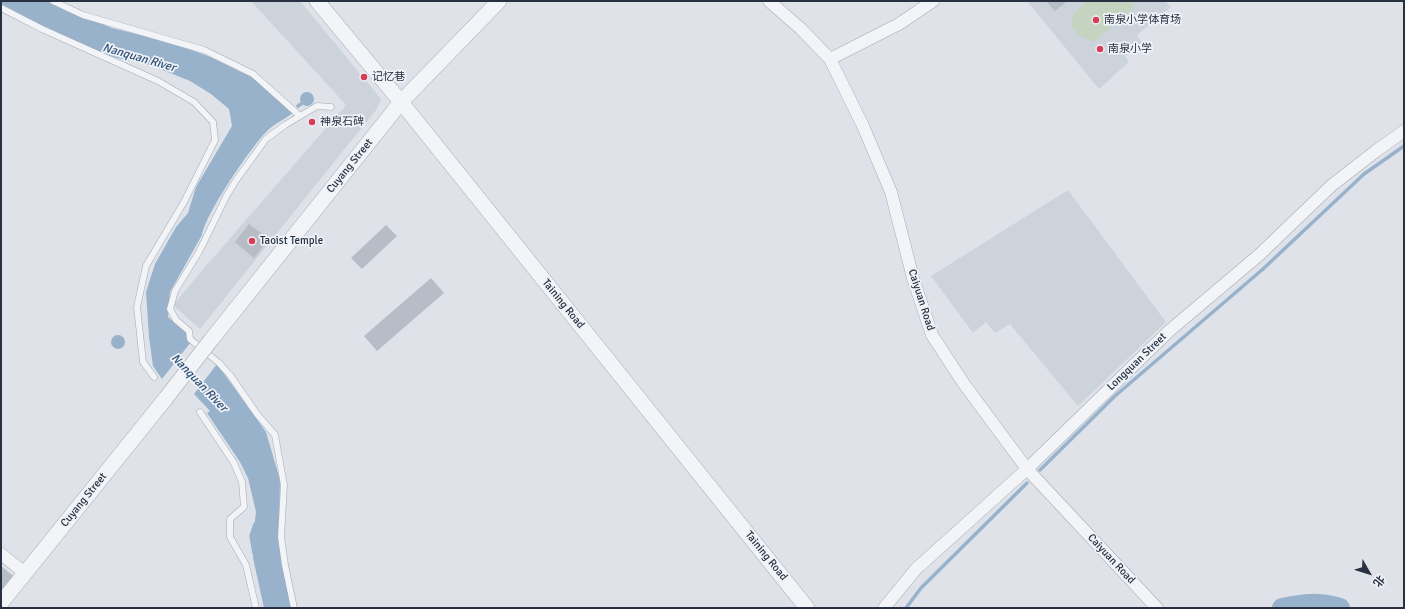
<!DOCTYPE html>
<html>
<head>
<meta charset="utf-8">
<style>
	body { margin:0 }
	#map { position:relative; width:1405px; height:609px; overflow:hidden; background:#dfe3e9; font-family:Signika,"Noto Sans SC",sans-serif }
	canvas { display:block }
	.frame { position:absolute; inset:0; border:2px solid #273141; pointer-events:none }
	.north { position:absolute; left:1349px; top:553px; width:40px; height:40px; -webkit-text-stroke:3px #eff2f7; paint-order:stroke; rotate:129deg; font-size:11px; font-weight:700; line-height:16px; text-align:center; color:#273141 }
	.north::after { content:''; display:block; margin:auto; width:14px; height:18px; background:#273141; clip-path:polygon(50% 0,100% 100%,50% 72%,0 100%) }
</style>
</head>
<body>
<div id="map">
<canvas width="1405" height="609"></canvas>
<div class="frame"></div>
<div class="north">北</div>
</div>
<script>
const c = document.querySelector('canvas').getContext('2d');
c.lineJoin = 'round';
function fill(path, color) { c.fillStyle = color; c.fill(path, 'evenodd'); }
function trace(path, color, width, dash) { c.strokeStyle = color; c.lineWidth = width; c.lineCap = dash ? 'butt' : 'round'; c.setLineDash(dash || []); c.stroke(path); }
function label(font, color, halo, rows, align = 'center') {
  c.font = font + ' Signika,"Noto Sans SC",sans-serif'; c.lineWidth = 3.5; c.setLineDash([]); c.textBaseline = 'middle'; c.strokeStyle = halo; c.fillStyle = color; for (const [text, x, y, turn = 0] of rows) {
    c.save(); c.translate(x, y); c.rotate((+turn || 0) * Math.PI / 180); c.textAlign = isNaN(turn) ? turn : align; if (halo) c.strokeText(text, 0, 0); c.fillText(text, 0, 0); c.restore();
  }
}
fill(new Path2D(`
	M251,1H300L381,99L376,110L200,329L173,305L206,266L346,105Z
	M1027,1H1165L1171,7L1137,35L1142,42L1125,56L1129,62L1099,89Z
	M1068,190L1166,322L1078,406L1010,324L995,333L986,322L973,333L931,276Z`), '#cdd3db');
fill(new Path2D(`
	M1087,1H1133L1132,9L1094,42L1078,35L1071,25L1073,14Z`), '#c5d4c0');
fill(new Path2D(`
	M1,1H47L112,28L149,37L192,50L218,60L252,77L293,113C285,119 274,124 267,131C251,147 206,213 202,235L170,292L168,317L194,338L162,379L153,366L149,337L146,292L155,264L176,227L188,213L196,187L232,126L229,109L211,94L190,81L153,66L113,57L93,49L46,29L1,4Z
	M300 99a7 7 0 1 1 14 0a7 7 0 1 1-14 0Z
	M111 342a7 7 0 1 1 14 0a7 7 0 1 1-14 0Z
	M217,364L266,432L280,480L279,536L291,608H264L253,558V536L256,512L248,478L240,462L207,413L210,411L194,394Z`), '#99b2cb');
trace(new Path2D(`
	M298,106L301,104
	M174,358L185,368
	M190,373L204,387
	M1040,470L1115,396L1263,269L1364,174L1404,146
	M254,553L251,536L255,524
	M906,608L921,588L1027,483`), '#99b2cb', 3.5);
trace(new Path2D(`
	M1282,608C1305,603 1318,602 1340,608`), '#99b2cb', 20);
fill(new Path2D(`
	M1046,1H1067L1055,11Z
	M249,224L269,239L254,258L235,242Z
	M386,225L397,236L362,269L351,258Z
	M431,278L444,293L377,351L364,336Z
	M1,566L16,578L1,596Z`), '#b6bdc6');
const service = new Path2D(`
	M53,1L83,15L204,50L253,74L300,116L285,125L266,139L237,179L227,195L199,252L175,291L170,309L176,320L189,331L190,339L219,363L230,375L257,414L275,435L284,485L281,537L285,565L294,608
	M1,8L42,29L158,81L194,102L213,122L215,140L184,202L146,266L137,307L143,362L154,377
	M300,116L317,106L331,107
	M200,412L234,463L242,482L244,507L230,519V537L246,565L256,608`);
const minor = new Path2D(`
	M769,1L801,29L830,59L863,126L891,192L913,278L932,335L964,384L1027,469L1157,608
	M830,59L899,24L933,1
	M1,554L25,573
	M884,608L916,569L1027,469L1169,331L1259,255L1332,185L1376,151L1404,131`);
const tertiary = new Path2D(`
	M317,1L401,102L807,608
	M211,340L401,102L499,1
	M1,603L166,398`);
trace(service, '#a4aab3', 7);
trace(minor, '#a4aab3', 13);
trace(tertiary, '#a4aab3', 16);
trace(service, '#f2f4f7', 6);
trace(minor, '#f2f4f7', 12);
trace(tertiary, '#f2f4f7', 15);
const tertiaryBridge = new Path2D(`
	M166,398L211,340`);
trace(tertiaryBridge, '#a4aab3', 16, []);
trace(tertiaryBridge, '#f2f4f7', 15);
for (const [x, y, r, color] of [
	[1096,20,4,"#d53e57"],
	[1100,49,4,"#d53e57"],
	[364,77,4,"#d53e57"],
	[312,122,4,"#d53e57"],
	[252,241,4,"#d53e57"]
]) { const dot = new Path2D(); dot.arc(x, y, r, 0, 2 * Math.PI); c.fillStyle = color; c.fill(dot); trace(dot, '#eff2f7', 1.5); }
label('11px', '#273141', '#eff2f7', [
	["南泉小学体育场",1104,20],
	["南泉小学",1108,49],
	["记忆巷",372,77],
	["神泉石碑",320,122],
	["Taoist Temple",260,241]
], 'left');
label('11px', '#273141', '#eff2f7', [
	["Cuyang Street",350,166,-51],
	["Caiyuan Road",921,300,72],
	["Taining Road",563,304,51],
	["Longquan Street",1137,362,-44],
	["Cuyang Street",84,500,-51],
	["Taining Road",766,556,51],
	["Caiyuan Road",1111,559,47]
]);
label('italic 12px', '#2f5177', '#eff2f7', [
	["Nanquan River",139,58,16],
	["Nanquan River",199,383,46]
]);
</script>
</body>
</html>
